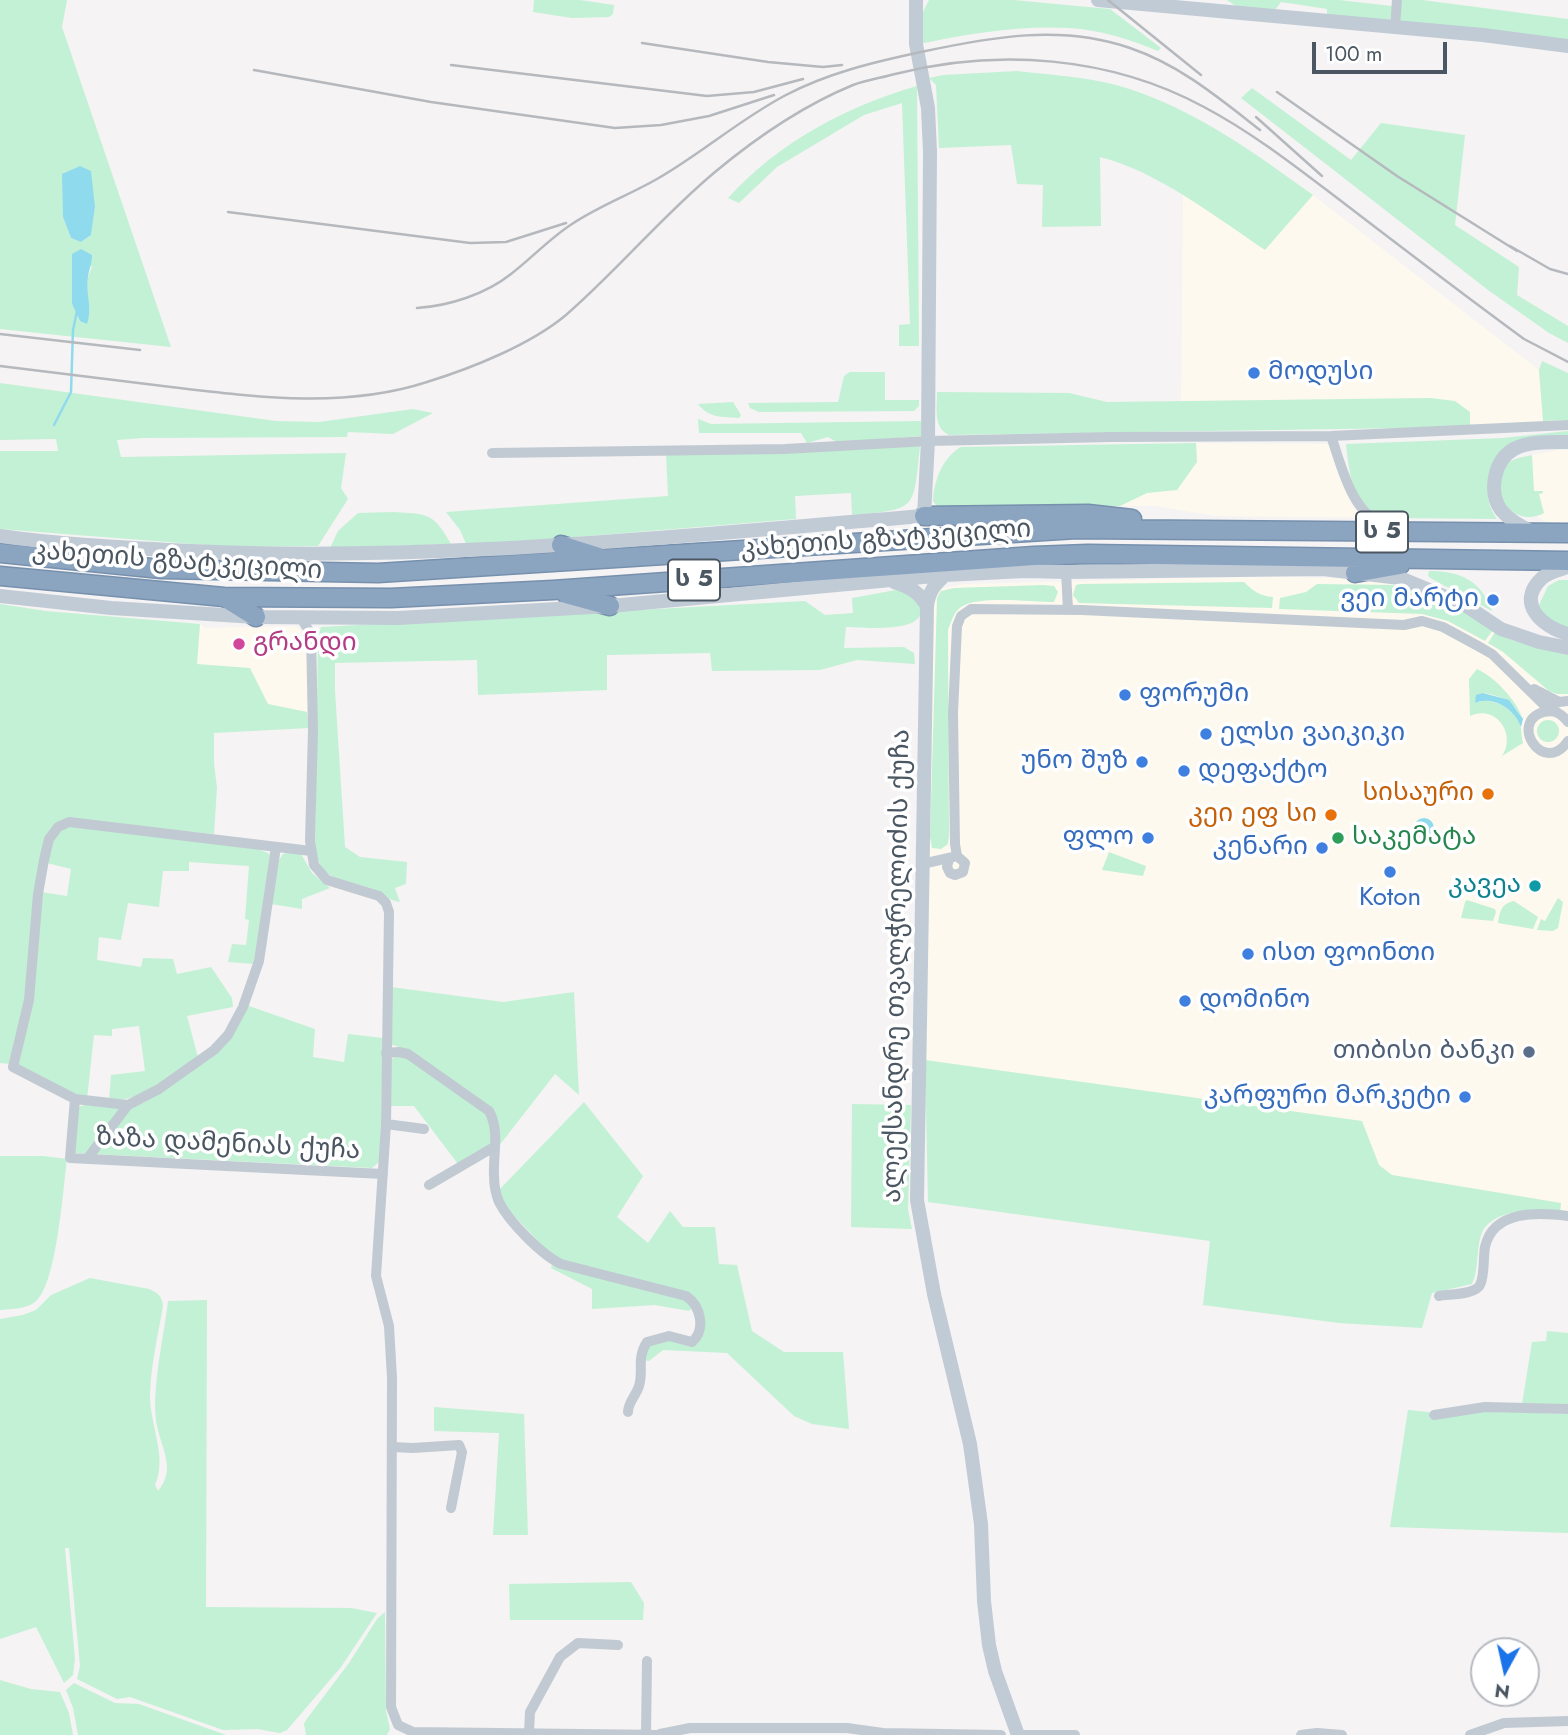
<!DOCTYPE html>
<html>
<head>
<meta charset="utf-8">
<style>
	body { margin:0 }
	#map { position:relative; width:1568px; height:1735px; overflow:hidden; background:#f5f3f3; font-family:Jost,sans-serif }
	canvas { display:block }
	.north { position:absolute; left:1470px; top:1637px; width:70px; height:70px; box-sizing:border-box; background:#fff; border:2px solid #b7bbc0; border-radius:50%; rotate:188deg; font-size:19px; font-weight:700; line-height:28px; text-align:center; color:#4a5661 }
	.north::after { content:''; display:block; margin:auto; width:24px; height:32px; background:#1a73e8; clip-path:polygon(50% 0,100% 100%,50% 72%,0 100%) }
	.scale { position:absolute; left:1312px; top:42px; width:135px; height:32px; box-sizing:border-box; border:4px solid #4a5661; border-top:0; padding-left:9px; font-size:21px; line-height:24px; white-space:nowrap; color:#4a5661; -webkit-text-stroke:5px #fff; paint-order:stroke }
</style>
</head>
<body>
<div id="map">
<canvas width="1568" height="1735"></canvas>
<div class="north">N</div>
<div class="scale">100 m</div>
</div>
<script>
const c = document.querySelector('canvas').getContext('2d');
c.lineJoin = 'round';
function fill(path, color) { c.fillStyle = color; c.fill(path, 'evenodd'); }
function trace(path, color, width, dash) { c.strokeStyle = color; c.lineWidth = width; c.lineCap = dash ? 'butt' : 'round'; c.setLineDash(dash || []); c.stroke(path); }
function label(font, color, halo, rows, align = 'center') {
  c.font = font + ' Jost,"Noto Sans Georgian",sans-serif'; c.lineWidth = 7; c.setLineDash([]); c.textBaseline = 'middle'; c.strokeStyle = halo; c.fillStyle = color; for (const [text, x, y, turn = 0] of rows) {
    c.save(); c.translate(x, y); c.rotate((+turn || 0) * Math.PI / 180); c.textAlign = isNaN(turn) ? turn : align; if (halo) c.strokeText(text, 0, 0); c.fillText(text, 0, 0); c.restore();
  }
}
fill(new Path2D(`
	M1183,195L1265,249L1313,195L1539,370L1543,421L1470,427L1431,398L1181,401Z
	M1196,443L1330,444L1353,507L1366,518L1215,516L1155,506H1120L1147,493L1177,489L1197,462Z
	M1559,450H1568V522H1546L1537,517L1544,513L1540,506L1539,494L1543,493L1534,491L1532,455Z
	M1269,576L1383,580L1417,586L1568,652V1213H1560L1561,1203L1392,1175L1379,1165L1361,1121L925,1060L930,848L927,840L934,594L939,589L965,584Z
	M200,624L205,628L294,626L299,628L307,640V712L268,704L196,664Z`), '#fdf9ef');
fill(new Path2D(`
	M0,0H67L62,27L171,347L0,329ZM95,207L91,235L81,242L71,238L63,217ZM72,254L92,267L88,277L80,321L72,304Z
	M534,0H580L614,5L613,14L609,17L572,18L533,12Z
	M929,0H1013L1110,9L1161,48L1158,51C1130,39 1100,30 1069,28C1022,25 965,34 919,44L923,12Z
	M1227,0H1339L1392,6L1390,21L1327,16V9L1281,2L1275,10L1237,7Z
	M1401,0H1422L1568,19V42L1399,22Z
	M1017,71C1052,75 1089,77 1123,87C1195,109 1253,152 1313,195L1265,250C1216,217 1157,171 1100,157L1101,226L1042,227L1043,185L1017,184L1011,145L939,148L936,85L929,78L943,75Z
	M917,86L919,346H899V325L910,324L902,103L864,115L777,167L739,203L728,198C779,142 845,107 917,86Z
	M1252,88L1351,160L1381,123L1465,135L1455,225L1519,267L1517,295L1568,326V343L1549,333L1488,290L1241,98Z
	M1542,361L1568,373V420L1543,421L1539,370Z
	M850,372H885V400H919V406L914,411L759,412L750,408L748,403L838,402L844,376Z
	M0,383L276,421L319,422L413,409L433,413L393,434L348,432L347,437L143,438L117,440L121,457L346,453L341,488L348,499L318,546L231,547L0,529V451H58L56,439L0,440Z
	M937,392L1069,393L1107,402L1431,398L1455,401L1470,412V427L949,435C933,428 937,407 937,392Z
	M733,402L741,415L739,418C722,417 709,418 698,404Z
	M698,419L711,424L921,421V436L838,443L828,437L807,443L801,433H699Z
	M1568,431V437L1498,455C1485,475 1483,499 1497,519L1389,518C1380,515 1370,512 1363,505C1351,493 1348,461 1346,444L1503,438Z
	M1196,443L1197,462L1177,490L1147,493L1120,506L941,512L933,501C934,480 943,457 961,447Z
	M920,446C913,511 918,509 852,515L851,493L795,496L796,519L467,546L460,530L446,512L668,496L666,454Z
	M1532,455L1534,491H1543V493L1539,494L1544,513C1512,530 1485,489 1506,465C1512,458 1524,457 1532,455Z
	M392,512C427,514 433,512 451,544L330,548L338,531L358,513Z
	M1429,571C1460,571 1481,580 1492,611L1432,579L1428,576Z
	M1559,580H1568V629L1544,617L1539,605L1548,586Z
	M1244,582C1253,591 1260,596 1273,597L1272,608L1079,603L1073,595L1076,585L1080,584Z
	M1317,584L1398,585L1455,606L1493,630L1485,641L1448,621L1422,614L1279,609L1280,598L1306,592Z
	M1043,585L1054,586L1058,592L1054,602C1032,602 978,595 961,607C954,612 951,622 948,630L949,836L948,844L941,849L932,848L930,837L937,598L941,591L954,588Z
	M896,590L908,591C911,595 917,600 919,604C933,635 860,627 846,627L844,648L904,647L914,653L915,664L857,660L820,670L712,671L710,653L607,655V690L478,695L477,660L335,663V691L345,847L360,857L407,862L406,884L395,888L400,902C389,901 384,894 375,890C347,879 320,884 315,848L318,636L321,627L805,601L825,615L853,613L852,598Z
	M0,604L46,611L200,624L197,664L250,668L268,704L307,712L309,728L214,733V763L217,788L214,834L72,820L48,838L27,1001L10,1064L0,1063Z
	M1495,632L1511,640L1568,655V694H1557L1549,691L1503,652L1488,643Z
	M1477,669C1495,677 1516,700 1523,719C1513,702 1503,696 1483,693L1475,703C1491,697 1511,706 1519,721C1522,727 1521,736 1523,743L1502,756C1517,733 1495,704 1470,716L1469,679Z
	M1537 731a11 11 0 1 1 22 0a11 11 0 1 1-22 0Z
	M73,825L253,847L270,854L254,964L228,962L232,944L246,945L249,920L245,919L249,866L189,862V871H163L159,907L128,903L121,940L99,937L97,960L141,967L143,958L173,959L177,974L211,967L232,998L233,1007L187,1016L198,1057C168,1078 148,1101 109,1100L111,1075L145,1071L139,1026L112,1029V1036L94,1035L87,1099L73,1094L19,1067L17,1061L41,892L67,896L71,869L47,863C51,845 54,830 73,825Z
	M290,852H300L312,873L330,888L302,899V909L271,904L279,860L283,854Z
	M1109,852L1146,866L1143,876L1102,870Z
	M1558,898L1563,902L1558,928L1553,931L1537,930L1541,919L1545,921Z
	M1467,900L1495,909L1496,912L1493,921L1461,918L1465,902Z
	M1514,901L1538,917L1533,929L1498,923C1500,911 1501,904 1514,901Z
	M391,987L503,1002L574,992L579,1095L555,1074L498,1147L494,1115L405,1049L390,1044Z
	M246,1005L315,1029L313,1057L344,1062L348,1034L383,1038L380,1161L372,1168L73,1153L76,1108C97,1097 124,1112 145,1102L207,1059Z
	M398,1056H406L486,1114L492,1123V1144L458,1164L414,1106H390V1064L392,1059Z
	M925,1060L1362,1121L1379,1165L1392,1175L1561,1203L1560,1213C1538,1207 1489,1209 1481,1235C1476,1251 1479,1269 1472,1284L1432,1293L1422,1328L1339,1323L1203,1305L1210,1241L928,1202Z
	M584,1102L643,1176L617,1217L648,1243L670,1211L683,1227H715L719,1264L737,1265L752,1331L784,1352H843L849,1429L812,1424L794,1416L727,1353L663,1350L649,1361L644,1360L649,1345L656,1341L700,1338L694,1298L554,1258L504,1205L499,1190Z
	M852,1104L911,1105L908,1209L912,1229L851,1227Z
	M0,1156H43L67,1159C63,1188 57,1283 36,1301C27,1309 12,1309 0,1310Z
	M552,1265L684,1299L693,1306L689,1311L655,1305L592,1309V1289L551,1268Z
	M90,1278L149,1289C158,1293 162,1296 163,1306C158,1335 151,1364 150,1393C149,1424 168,1457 155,1485L158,1491C178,1467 159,1446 156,1420C152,1386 164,1336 168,1301L207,1300L206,1607L351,1608L377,1613L341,1667L287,1730L280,1733L257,1729L223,1730L130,1697L117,1699L77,1679L80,1666L69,1548H65L75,1659L73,1675L64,1683L36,1627L0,1639V1319L23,1315L36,1310L51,1295Z
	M1547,1331L1568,1333V1405L1522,1404L1532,1342L1546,1341Z
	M434,1407L524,1414L528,1535H493L499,1433L434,1431Z
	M1408,1410L1429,1412L1430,1419L1487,1411L1568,1414V1533L1390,1527Z
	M631,1582L644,1603L643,1620H510L509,1584Z
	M385,1612L386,1711L390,1729L387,1735H306L304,1724L306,1720L349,1663L377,1619Z
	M0,1680L31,1689L60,1692L69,1713L73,1735H0Z
	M74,1683L115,1703L139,1704L226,1735H78L73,1708L66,1690Z`), '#c3f1d5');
fill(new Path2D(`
	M80,166L91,171L95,207L91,235L81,242L71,238L63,217L62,174Z
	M81,249L92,255C92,264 89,269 88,277C85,293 93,308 87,324L80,321L72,304V254Z
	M1483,693L1509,700L1523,719L1521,727C1515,709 1493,695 1475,703L1476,695Z
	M1414 828a10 10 0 1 1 20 0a10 10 0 1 1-20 0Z`), '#90daee');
trace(new Path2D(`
	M54,425L71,392L73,330L77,311`), '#90daee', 2.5);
const highway = new Path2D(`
	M924,516L1088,514L1132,519
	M561,545L599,557
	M0,553L161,569L378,573L1076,529L1568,533
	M1355,573L1400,565
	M0,576L224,597L391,598L553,590L1034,556L1088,554L1568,561
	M566,594L610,606
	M227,599L256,617`);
trace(highway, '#7690ad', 21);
trace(new Path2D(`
	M1395,27L1397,0
	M1331,436C1343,470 1351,513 1388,528
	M492,453L785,449L928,441L1110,437L1331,436L1568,425
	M1066,572L1068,610
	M301,618L311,634L313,730L310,841L314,865L327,880L379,896L386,903L389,912L386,1124L376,1276L389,1326L392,1378L391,1707L398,1725L413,1732L666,1735
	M1534,689L1559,702L1568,701
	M1568,722C1562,714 1555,709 1544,712C1508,721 1543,777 1568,741
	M311,851L69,822L58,827L49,839L44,860L38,894L29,1000L13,1067L75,1099L70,1158L383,1174
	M949,859L947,867L950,873L955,875L963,872L965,863L957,856L955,844L953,713L957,626L961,616L971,609L1082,610L1404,625L1422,621L1443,627L1478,646L1492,654L1543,704L1557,712
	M922,864L953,857
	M386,1053L399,1052L408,1054L489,1111C500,1131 493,1153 494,1175C494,1184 496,1195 499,1202C509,1222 542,1255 561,1264L686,1296C701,1306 706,1330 692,1342L669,1336L647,1342C636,1359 644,1370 639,1386C636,1396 628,1402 628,1412
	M75,1099L128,1105L159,1089L214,1050L228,1035L243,1007L259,961L276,847
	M386,1124L424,1129
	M87,1159L128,1105
	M429,1185L494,1147
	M1439,1296C1449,1294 1475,1295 1480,1285C1485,1275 1483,1258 1485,1247C1493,1210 1538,1212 1568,1216
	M1434,1415L1485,1407L1568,1409
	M392,1447L413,1448L459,1445L462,1452L451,1508
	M529,1732L530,1712L560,1657L578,1643L618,1645
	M646,1734L647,1661
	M660,1734L690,1728H847L883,1733L1001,1735
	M1023,1735H1075
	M1301,1735L1317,1733L1342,1735
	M1470,1735L1504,1723L1568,1721`), '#c1cad2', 10);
trace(new Path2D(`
	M1098,0L1483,35L1568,46
	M1533,532C1522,527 1509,520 1501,510C1488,492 1494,460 1514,449C1529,441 1552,442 1568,442
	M0,536C56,544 113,547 169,550C421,564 673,536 924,516L928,441L930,152L928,108L916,44V0
	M1568,567C1559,570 1549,572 1542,578C1515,603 1542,627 1568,634
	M945,575C934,585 929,592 927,606L917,1200L934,1294L970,1444L981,1524L984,1601L989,1645L995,1671L1018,1735
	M894,582C910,587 919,592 927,606
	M0,596L111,608L256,617L398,618L610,606L945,575L1025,571L1066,572L1323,569L1400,578L1465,605L1501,629L1539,642L1568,648`), '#c1cbd6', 14);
trace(highway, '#8ba5c1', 18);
trace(new Path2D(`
	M1108,0L1201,75
	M642,43L768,62L823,67L842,65
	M451,65L707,96L754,92L803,79
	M254,70L431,102L615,128L661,125L709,116L774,95
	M1277,92L1397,176L1517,251
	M1256,117L1322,176
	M228,212L470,243L506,242L566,223
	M1510,246L1550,269L1568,274
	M417,308C449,306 486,294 511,274C532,258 550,238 572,224C599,206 629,195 657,179C701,154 740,119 786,95C828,73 874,62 921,52C991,37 1061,24 1130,48C1180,65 1219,98 1260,130
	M0,334L140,350
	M0,366C57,373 114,380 171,387C256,397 344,409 427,382C472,368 530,345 566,315C618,270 662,216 715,172C757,137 802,106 853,85C866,80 881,78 895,74C997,48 1110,56 1204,107C1255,134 1300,170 1345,204C1405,250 1464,295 1524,339L1568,362`), '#b5b8bd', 2.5);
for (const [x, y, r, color] of [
	[1254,373,7,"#3f7fe0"],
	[1493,600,7,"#3f7fe0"],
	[239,644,7,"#d1479c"],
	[1125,695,7,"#3f7fe0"],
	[1206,734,7,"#3f7fe0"],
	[1142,762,7,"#3f7fe0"],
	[1184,771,7,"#3f7fe0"],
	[1488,794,7,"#e8710a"],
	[1331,815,7,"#e8710a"],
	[1148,838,7,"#3f7fe0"],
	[1338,838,7,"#2e9e5b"],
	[1322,848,7,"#3f7fe0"],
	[1390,872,7,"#3f7fe0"],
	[1535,886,7,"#0f9aa8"],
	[1248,954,7,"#3f7fe0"],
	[1185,1001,7,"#3f7fe0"],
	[1529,1052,7,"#5c6f8a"],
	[1465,1097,7,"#3f7fe0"]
]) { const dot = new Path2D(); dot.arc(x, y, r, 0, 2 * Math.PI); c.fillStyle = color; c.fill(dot); trace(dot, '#fff', 2.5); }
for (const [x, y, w] of [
	[1382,532,52],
	[694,580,52]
]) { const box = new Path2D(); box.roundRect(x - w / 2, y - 20.5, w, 41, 5); c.fillStyle = '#fff'; c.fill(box); trace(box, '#4a5661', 2); }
label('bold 24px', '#4a5661', null, [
	["ს 5",1382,532],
	["ს 5",694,580]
]);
label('26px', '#366cbe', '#fff', [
	["მოდუსი",1268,373],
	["ვეი მარტი",1479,600,"right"],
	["ფორუმი",1139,695],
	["ელსი ვაიკიკი",1220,734],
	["უნო შუზ",1128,762,"right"],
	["დეფაქტო",1198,771],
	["ფლო",1134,838,"right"],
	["კენარი",1308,848,"right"],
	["Koton",1390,899,"center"],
	["ისთ ფოინთი",1262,954],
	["დომინო",1199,1001],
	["კარფური მარკეტი",1451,1097,"right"]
], 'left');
label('26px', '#4a5661', '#fff', [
	["კახეთის გზატკეცილი",886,540,-4],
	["კახეთის გზატკეცილი",177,562,4],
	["ალექსანდრე თვალჭრელიძის ქუჩა",898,966,-89],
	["ზაზა დამენიას ქუჩა",228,1145,3]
]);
label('26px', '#b23c85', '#fff', [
	["გრანდი",253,644]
], 'left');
label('26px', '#c56008', '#fff', [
	["სისაური",1474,794],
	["კეი ეფ სი",1317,815]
], 'right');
label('26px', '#27864d', '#fff', [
	["საკემატა",1352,838]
], 'left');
label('26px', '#0d838f', '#fff', [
	["კავეა",1521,886]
], 'right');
label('26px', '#4e5e75', '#fff', [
	["თიბისი ბანკი",1515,1052]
], 'right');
</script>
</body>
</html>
